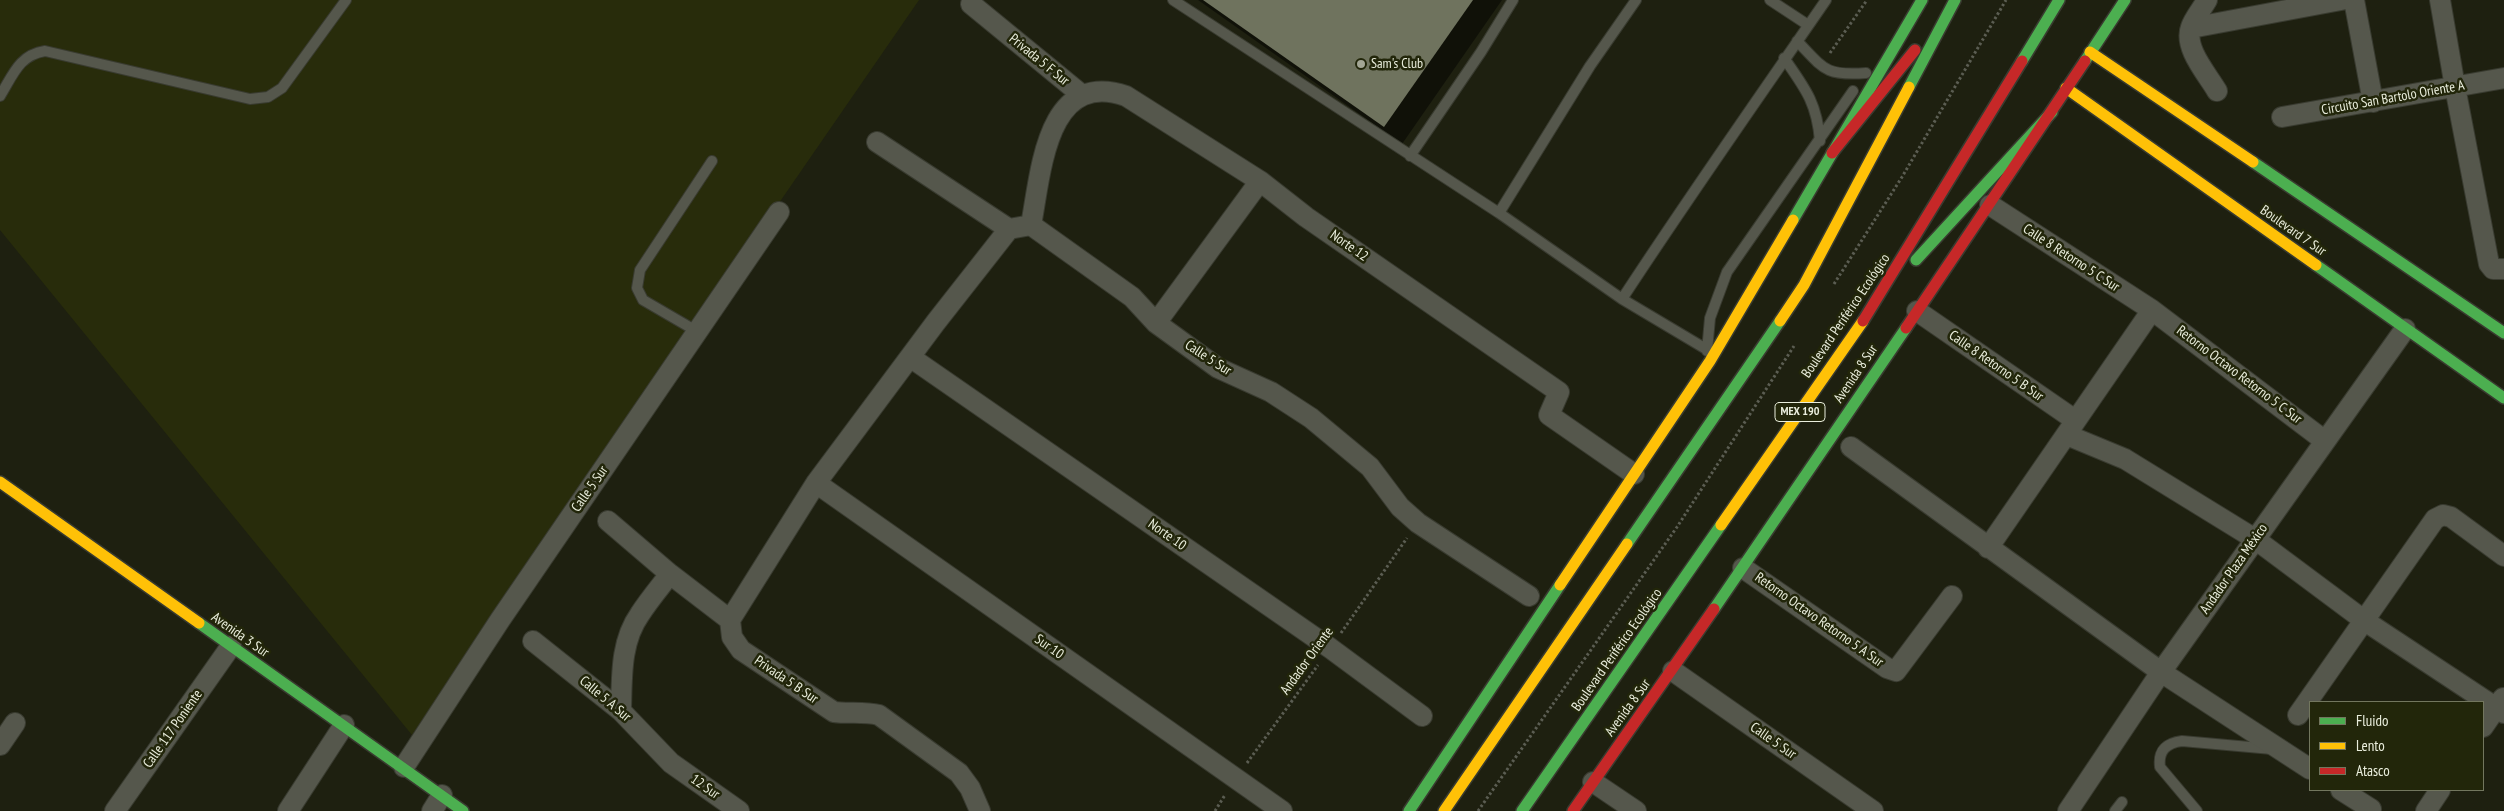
<!DOCTYPE html>
<html>
<head>
<meta charset="utf-8">
<style>
	body { margin:0 }
	#map { position:relative; width:2504px; height:811px; overflow:hidden; background:#1e2010; font-family:"PT Sans Narrow",sans-serif }
	canvas { display:block }
	.legend { position:absolute; left:2309px; top:701px; width:175px; height:90px; box-sizing:border-box; background:#22260a; border:1px solid #72765e; margin:0; padding:6px 9px; list-style:none; font-size:15px; color:#eaeedd }
	.legend li { display:flex; align-items:center; gap:10px; height:25px }
	.legend b { width:25px; border:1px solid #72765e }
</style>
</head>
<body>
<div id="map">
<canvas width="2504" height="811"></canvas>
<ul class="legend">
<li><b style="height:6px;background:#4caf50"></b>Fluido</li>
<li><b style="height:6px;background:#ffc107"></b>Lento</li>
<li><b style="height:6px;background:#c62828"></b>Atasco</li>
</ul>
</div>
<script>
const c = document.querySelector('canvas').getContext('2d');
c.lineJoin = 'round';
function fill(path, color) { c.fillStyle = color; c.fill(path, 'evenodd'); }
function trace(path, color, width, dash) { c.strokeStyle = color; c.lineWidth = width; c.lineCap = dash ? 'butt' : 'round'; c.setLineDash(dash || []); c.stroke(path); }
function label(font, color, halo, rows, align = 'center') {
  c.font = font + ' "PT Sans Narrow",sans-serif'; c.lineWidth = 5; c.setLineDash([]); c.textBaseline = 'middle'; c.strokeStyle = halo; c.fillStyle = color; for (const [text, x, y, turn = 0] of rows) {
    c.save(); c.translate(x, y); c.rotate((+turn || 0) * Math.PI / 180); c.textAlign = isNaN(turn) ? turn : align; if (halo) c.strokeText(text, 0, 0); c.fillText(text, 0, 0); c.restore();
  }
}
fill(new Path2D(`
	M0,0H919L412,735L0,230Z`), '#282c0b');
fill(new Path2D(`
	M1198,0H1502L1402,144Z`), '#0007');
fill(new Path2D(`
	M1203,0H1473L1384,127Z`), '#6f735e');
const lane = new Path2D(`
	M1173,0L1499,213L1622,299L1706,349
	M1770,0L1808,25
	M1797,41C1824,69 1825,76 1866,73
	M1784,58C1805,88 1817,103 1820,141
	M0,96C13,75 19,55 45,51L250,99L268,97L282,88L346,0
	M1410,156L1481,52L1513,0
	M1499,213L1590,66L1636,0
	M1622,299C1688,198 1757,100 1826,0
	M698,332L643,300L637,288L640,270L712,161
	M1707,351L1710,318L1727,272L1853,91
	M2115,811L2122,802
	M2197,811L2160,767C2158,751 2166,743 2182,741L2272,749`);
const street = new Path2D(`
	M2207,0C2202,9 2194,18 2191,27C2183,48 2208,75 2217,91
	M2354,0L2373,102
	M2440,0L2455,87L2489,264L2493,269H2504
	M971,4L1082,95
	M2191,28L2341,0
	M2282,117L2504,78
	M877,142L1009,229L1031,225L1132,297L1156,323L1218,368L1271,392L1311,418L1370,467L1400,507L1418,523L1529,596
	M1990,205L2152,310L2325,441
	M1031,225C1041,173 1046,69 1126,96L1260,181L1306,217L1559,392L1549,415L1634,474
	M1917,311L2075,420
	M1156,323L1260,181
	M910,357L1330,648L1422,716
	M2067,435L2125,459L2255,539L2365,621L2504,713
	M1851,447L2161,672L2310,769
	M816,483L1282,811
	M608,521L670,574L730,620L732,637L741,650L834,712C849,714 863,711 879,715L959,773L970,788L980,811
	M1988,548L2152,310
	M1743,568L1887,668L1896,671L1952,596
	M730,620L816,483L936,322L1009,229
	M533,641L621,711L671,763L739,811
	M1673,671L1873,811
	M621,711C622,678 620,642 640,614C649,600 660,587 670,574
	M2298,715L2435,519L2443,515L2451,517L2504,556
	M2483,727L2503,698
	M0,745L15,723
	M404,767L500,620L779,212
	M1593,782L1636,811
	M2341,790L2371,809
	M115,811L231,646
	M288,811L344,725
	M432,811L442,795
	M2068,811L2161,672L2405,329
	M2426,811L2440,790`);
const fast = new Path2D(`
	M2022,61L2059,0
	M2085,61L2125,0
	M1909,87L1955,0
	M2253,162L2504,333
	M1793,220L1922,0
	M1916,260L2052,112
	M2316,265L2504,398
	M1627,544L1780,321
	M1714,609L1906,328
	M199,623L463,811
	M1409,811L1560,585
	M1522,811L1721,525`);
const slow = new Path2D(`
	M2090,52L2253,162
	M2066,88L2316,265
	M1780,321L1804,285L1909,87
	M0,482L199,623
	M1721,525L1863,321
	M1560,585L1710,361L1793,220
	M1444,811L1627,544`);
const jam = new Path2D(`
	M1832,153L1915,50
	M1863,321L2022,61
	M1906,328L2085,61
	M1573,811L1714,609`);
trace(lane, '#393b30', 12);
trace(street, '#393b30', 22);
trace(fast, '#393b30', 14);
trace(slow, '#393b30', 14);
trace(jam, '#393b30', 14);
trace(new Path2D(`
	M1830,53L1867,0
	M1834,284L1902,177L2006,0
	M1341,633L1407,538
	M1247,763L1318,665
	M1215,811L1225,795
	M1478,811L1677,527L1794,346`), '#5b5d52', 3, [2.5, 2.5]);
trace(lane, '#55574c', 10);
trace(street, '#55574c', 20);
trace(fast, '#4caf50', 11);
trace(slow, '#ffc107', 11);
trace(jam, '#c62828', 11);
for (const [x, y, r, color] of [
	[1361,64,5,"#a3a695"]
]) { const dot = new Path2D(); dot.arc(x, y, r, 0, 2 * Math.PI); c.fillStyle = color; c.fill(dot); trace(dot, '#22260a', 2); }
for (const [x, y, w] of [
	[1800,412,50]
]) { const box = new Path2D(); box.roundRect(x - w / 2, y - 9.5, w, 19, 4); c.fillStyle = '#22260a'; c.fill(box); trace(box, '#eaeedd', 1); }
label('bold 12px', '#eaeedd', null, [
	["MEX 190",1800,412]
]);
label('14px', '#eaeedd', '#22260a', [
	["Privada 5 F Sur",1039,60,39],
	["Circuito San Bartolo Oriente A",2393,98,-10],
	["Boulevard 7 Sur",2293,231,35],
	["Norte 12",1349,246,35],
	["Calle 8 Retorno 5 C Sur",2071,258,33],
	["Boulevard Periférico Ecológico",1846,316,-56],
	["Calle 5 Sur",1208,358,33],
	["Calle 8 Retorno 5 B Sur",1996,366,35],
	["Avenida 8 Sur",1856,374,-56],
	["Retorno Octavo Retorno 5 C Sur",2239,375,37],
	["Calle 5 Sur",590,489,-55],
	["Norte 10",1167,535,35],
	["Andador Plaza México",2234,569,-55],
	["Retorno Octavo Retorno 5 A Sur",1819,620,35],
	["Avenida 3 Sur",240,635,35],
	["Sur 10",1049,647,35],
	["Boulevard Periférico Ecológico",1617,650,-55],
	["Andador Oriente",1307,661,-54],
	["Privada 5 B Sur",786,680,34],
	["Calle 5 A Sur",605,699,40],
	["Avenida 8 Sur",1628,708,-54],
	["Calle 117 Poniente",173,729,-55],
	["Calle 5 Sur",1773,741,35],
	["12 Sur",705,787,35]
]);
label('14px', '#eaeedd', '#22260a', [
	["Sam's Club",1371,64]
], 'left');
</script>
</body>
</html>
